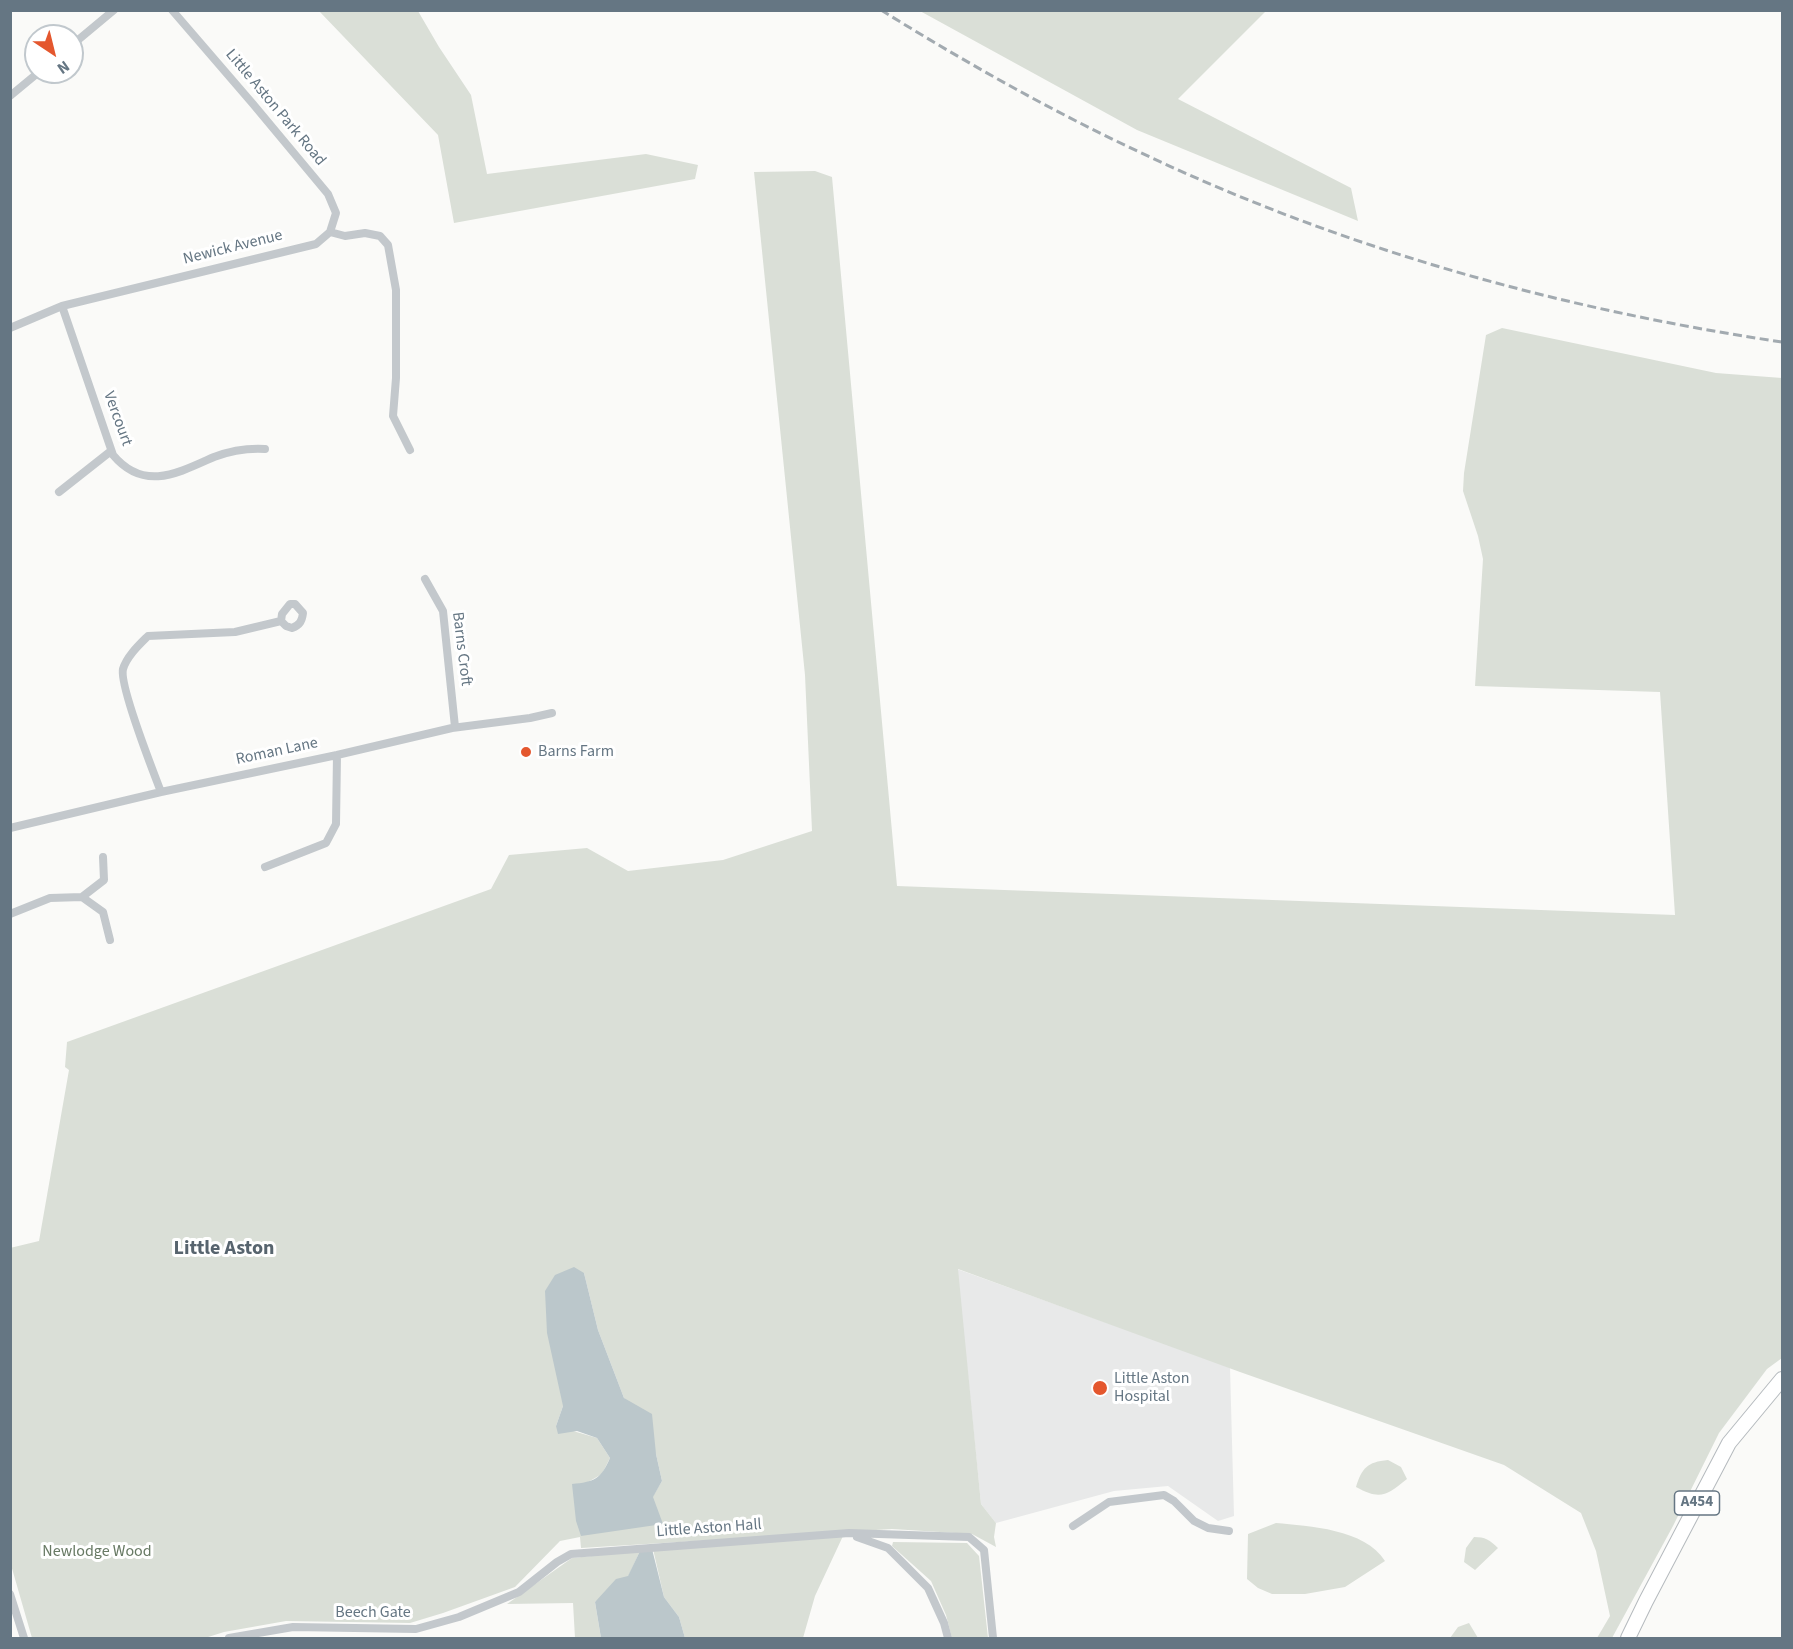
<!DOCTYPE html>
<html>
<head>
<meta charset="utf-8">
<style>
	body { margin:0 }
	#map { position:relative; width:1793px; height:1649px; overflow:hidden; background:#fafaf8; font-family:"Source Sans 3",sans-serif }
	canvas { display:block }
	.frame { position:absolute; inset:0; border:12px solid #657683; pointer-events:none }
	.north { position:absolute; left:24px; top:24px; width:60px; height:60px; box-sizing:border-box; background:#fff; border:2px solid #c1c8cd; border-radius:50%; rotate:145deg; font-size:16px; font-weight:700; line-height:24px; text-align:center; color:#657683 }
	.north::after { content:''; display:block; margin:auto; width:21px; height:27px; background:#e4572e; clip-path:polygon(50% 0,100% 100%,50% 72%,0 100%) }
</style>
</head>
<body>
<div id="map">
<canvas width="1793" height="1649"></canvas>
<div class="frame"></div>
<div class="north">N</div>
</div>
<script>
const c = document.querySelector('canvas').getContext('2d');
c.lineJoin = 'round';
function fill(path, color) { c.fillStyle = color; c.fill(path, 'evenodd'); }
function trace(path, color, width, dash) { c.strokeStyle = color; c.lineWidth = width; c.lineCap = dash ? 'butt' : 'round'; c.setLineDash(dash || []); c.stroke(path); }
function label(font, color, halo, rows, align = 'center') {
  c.font = font + ' "Source Sans 3",sans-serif'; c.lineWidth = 6; c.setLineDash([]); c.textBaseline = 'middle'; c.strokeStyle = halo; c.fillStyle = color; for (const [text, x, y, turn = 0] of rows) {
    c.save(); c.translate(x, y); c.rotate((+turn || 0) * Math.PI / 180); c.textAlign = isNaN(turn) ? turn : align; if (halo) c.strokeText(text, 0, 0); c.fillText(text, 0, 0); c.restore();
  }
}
fill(new Path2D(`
	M957,1269L1230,1367L1234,1516L1218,1521L1168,1486L1114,1491L996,1523L981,1504Z`), '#e8e9e9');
fill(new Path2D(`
	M319,11H418L439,47L471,95L487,174L646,154L698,165L695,179L454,223L438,135Z
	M920,11H1266L1178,99L1351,188L1358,221L1137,130Z
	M815,171L832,177L897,886L1675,915L1660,692L1475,686L1483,559L1478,536L1463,491L1464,473L1486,335L1502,328L1716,373L1782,378V1358L1767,1369L1719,1433L1673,1526L1612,1638H1597L1610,1616L1596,1551L1581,1513L1504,1465L1240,1372L958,1269L981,1504L996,1523L994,1537L996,1547L972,1534L892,1529L581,1548L580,1537L560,1541L515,1587L443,1613L410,1623L286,1621L224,1632L205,1638H32L11,1565L10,1248L39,1241L69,1070L65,1067L67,1042L491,889L509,855L587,848L628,871L723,860L812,831L805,675L754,172ZM584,1273L598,1330L624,1398L656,1454L662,1481L653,1496L588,1482L602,1474L610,1458L597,1438L556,1426L563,1406Z
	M1388,1460L1401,1467L1407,1479C1386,1496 1380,1500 1356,1487C1362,1468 1367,1462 1388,1460Z
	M1276,1523C1309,1526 1365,1529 1385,1561L1345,1587L1305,1594H1272L1258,1588L1247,1579L1248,1534Z
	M843,1536L815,1596L803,1638H685L679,1617L664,1597L653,1549Z
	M1474,1537C1485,1537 1490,1540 1498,1548L1475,1570L1464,1562L1466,1548Z
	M893,1542L967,1543L979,1556L988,1638H952L946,1615L931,1581L892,1546Z
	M640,1551L628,1577L595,1602L601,1638H575L573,1603L507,1604L572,1558Z
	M1469,1623L1478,1638H1450L1458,1627Z`), '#dadfd7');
fill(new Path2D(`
	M574,1267L584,1273L598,1330L624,1398L652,1414L656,1454L662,1481L653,1497L663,1524L581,1536L576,1521L572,1484C594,1482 601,1479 610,1458L597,1438L577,1431L558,1434L556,1426L563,1406L547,1333L545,1291L555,1275Z
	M652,1549L664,1597L679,1617L685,1638H601L595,1602L616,1579L628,1576L640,1551Z`), '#bbc7cb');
const primary = new Path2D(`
	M1628,1638L1646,1601L1729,1443L1782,1379`);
trace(primary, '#b5babe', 16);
trace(new Path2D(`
	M172,10L253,104L328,194L336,213L330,232
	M72,45L114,10
	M10,96L39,72
	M330,232L345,236L365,233L380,236L388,245L396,290V378L393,416L410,450
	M62,306L113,455C144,492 178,473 214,457C230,451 248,448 265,449
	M10,328L62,306L316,244L330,232
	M59,492L111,451
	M425,579L443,611L455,727
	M161,792C153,771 119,685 123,669C127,656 139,645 148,636L235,632L281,621L286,626L292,628C300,625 302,621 303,613L295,604H290L282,614L281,621
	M10,828L161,792L337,755L452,728L530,718L552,713
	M265,867L326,843L336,824L337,755
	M82,897L103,912L110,940
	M10,914L50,898L82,897L104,880L103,857
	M1073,1526L1109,1502L1164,1495L1174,1501L1194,1521L1208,1528L1229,1531
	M857,1537L888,1548L928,1588L944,1623L948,1638
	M10,1594L24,1638
	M229,1638L293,1627L416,1629L459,1617L519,1592L557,1562L571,1554L849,1533L969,1537L984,1550L993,1638`), '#c3c8cc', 8);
trace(primary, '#fff', 14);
trace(new Path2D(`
	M881,10C968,64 1057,114 1150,157C1350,251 1565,310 1782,342`), '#a2aab0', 3, [9, 4.5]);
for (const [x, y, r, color] of [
	[526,752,6,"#e4572e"],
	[1100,1388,8,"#e4572e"]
]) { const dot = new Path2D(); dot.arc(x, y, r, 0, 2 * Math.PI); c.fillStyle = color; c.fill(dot); trace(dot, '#fff', 2); }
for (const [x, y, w] of [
	[1697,1503,45]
]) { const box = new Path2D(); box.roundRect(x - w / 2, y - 12, w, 24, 4.5); c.fillStyle = '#fff'; c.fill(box); trace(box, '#657683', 1.5); }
label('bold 15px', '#657683', null, [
	["A454",1697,1503]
]);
label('16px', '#657683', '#fff', [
	["Little Aston Park Road",275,108,50],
	["Newick Avenue",233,248,-14],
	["Vercourt",117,419,70],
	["Barns Croft",461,649,83],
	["Roman Lane",277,752,-12],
	["Little Aston Hall",709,1529,-4],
	["Beech Gate",373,1613]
]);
label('16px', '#657683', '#fff', [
	["Barns Farm",538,752],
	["Little Aston",1114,1379],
	["Hospital",1114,1397]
], 'left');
label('16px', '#687a64', '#fff', [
	["Newlodge Wood",97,1552]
]);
label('bold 20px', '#57646e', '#fff', [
	["Little Aston",224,1250]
]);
</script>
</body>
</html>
